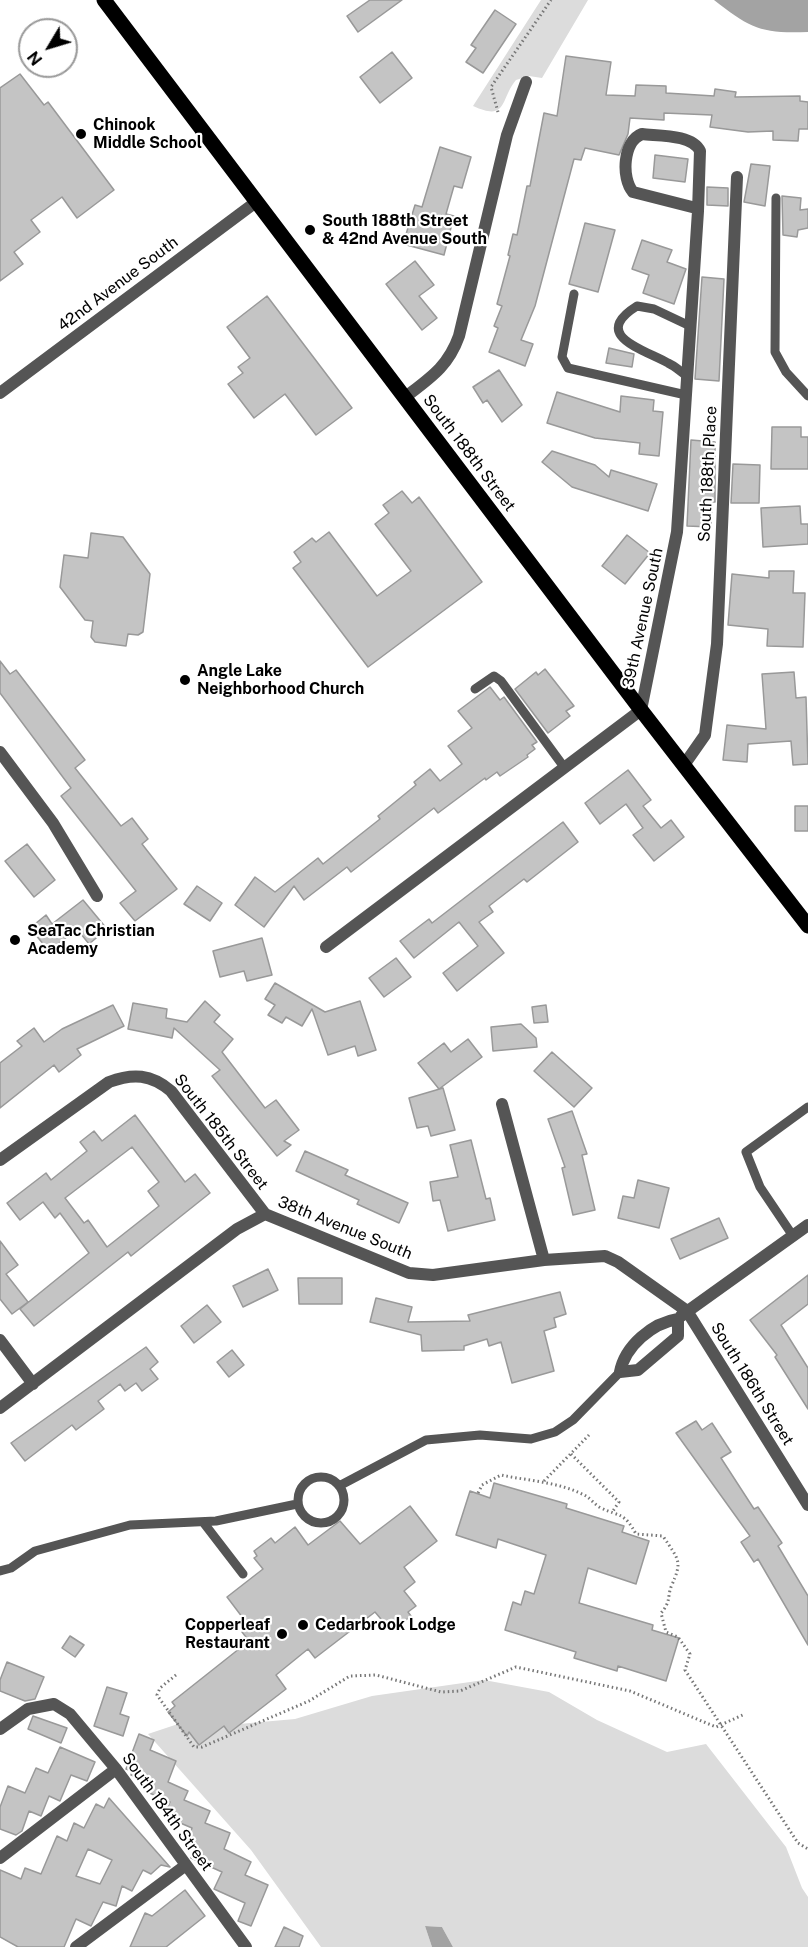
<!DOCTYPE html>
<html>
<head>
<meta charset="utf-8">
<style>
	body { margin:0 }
	#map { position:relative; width:808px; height:1947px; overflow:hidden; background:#fff; font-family:"Public Sans",sans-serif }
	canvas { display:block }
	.north { position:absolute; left:18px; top:18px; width:60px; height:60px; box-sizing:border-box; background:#fff; border:2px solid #999; border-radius:50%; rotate:232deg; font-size:16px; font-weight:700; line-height:24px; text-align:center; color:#000 }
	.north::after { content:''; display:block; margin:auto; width:21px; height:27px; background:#000; clip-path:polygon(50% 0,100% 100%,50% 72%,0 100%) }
</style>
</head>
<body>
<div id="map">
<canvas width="808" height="1947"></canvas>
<div class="north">N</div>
</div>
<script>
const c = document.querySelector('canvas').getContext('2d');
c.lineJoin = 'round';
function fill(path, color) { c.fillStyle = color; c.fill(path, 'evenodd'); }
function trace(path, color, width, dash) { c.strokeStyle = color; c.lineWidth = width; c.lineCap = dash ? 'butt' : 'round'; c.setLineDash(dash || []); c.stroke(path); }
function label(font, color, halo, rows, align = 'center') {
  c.font = font + ' "Public Sans",sans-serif'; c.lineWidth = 4.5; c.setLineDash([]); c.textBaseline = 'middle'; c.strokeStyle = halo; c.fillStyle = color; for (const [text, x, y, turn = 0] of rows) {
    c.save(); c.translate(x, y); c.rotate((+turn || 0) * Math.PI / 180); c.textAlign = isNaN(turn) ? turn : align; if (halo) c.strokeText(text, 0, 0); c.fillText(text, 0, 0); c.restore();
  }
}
fill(new Path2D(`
	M541,0H588L542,78L529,76L516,80C500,99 508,122 473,106Z
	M484,1680L549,1692L597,1720L667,1752L706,1744L786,1847L802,1888L808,1897V1947H453L442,1927L425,1926L432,1947H321L251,1850L148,1734L205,1715L239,1724L295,1719L372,1696Z`), '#dcdcdc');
fill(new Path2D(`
	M714,0H808V32C761,34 750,28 714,0Z
	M425,1926L442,1927L453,1947H432Z`), '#a3a3a3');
const building = new Path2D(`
	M370,0H402L358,32L347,16Z
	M495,10L516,24L483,73L466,62L476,48L471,45Z
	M392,52L412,78L380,103L360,77Z
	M566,56L611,62L606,95L635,96L636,85L666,86V93L714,96L715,89L736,92L735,97L800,96V101L808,102V129H799L798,141L773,140V131L748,132L710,127L712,115L664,113V120L630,118L628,134L619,155L585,148L581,160L574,159L535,306L521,340L533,344L525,366L489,352L498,328L494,326L502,306L497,304L510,256L508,255L513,234L517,235L527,186H530L544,113L557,116Z
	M20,74L44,105L48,102L114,190L77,218L62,197L31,220L40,232L14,252L23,264L0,281V88Z
	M440,147L471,157L462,188L454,186L446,214L454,216L444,255L403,244L415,205L422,207Z
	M655,155L688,159L685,182L653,178Z
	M751,164L770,166L765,206L744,202Z
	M707,187L728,188V206L707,205Z
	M782,196L801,198L800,210L808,209V228L798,230L797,237L783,235Z
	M585,223L615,230L598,292L569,284Z
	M642,240L672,250L667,262L686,269L674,304L643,293L649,275L632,269Z
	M415,261L434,285L419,296L437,318L422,330L386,284Z
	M702,277L724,279L719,381L695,379Z
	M267,296L352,408L316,435L285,394L254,418L228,384L243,373L238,367L250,358L227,327Z
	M609,348L634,354L632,367L606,363Z
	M499,370L522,405L502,422L487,400L483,403L473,387Z
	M557,392L620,412L621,396L654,400L653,411L663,412L659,456L639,454L640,443L595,438L547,423Z
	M772,427H801V437H808V469H771Z
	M691,440L715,442V502H712L711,527L687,526Z
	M552,451L595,465L609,477L611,470L657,484L648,511L572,487L542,462Z
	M733,464L760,465L759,503H731Z
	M402,491L412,503L419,497L482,582L368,667L293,568L301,562L294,552L312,538L316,542L329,532L377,596L411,571L375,524L389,513L383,505Z
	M800,506L801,524H808V544L763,547L761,508Z
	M91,533L123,537L150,574L143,632L138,635L128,634L126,646L95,642L91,637L93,621L85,620L60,587L64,555L88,558Z
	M627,535L650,553L625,584L602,566Z
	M769,571H794L793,593H805L803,647L767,646L768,629L728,625L732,574L769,578Z
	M0,661L10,674L16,670L85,760L75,768L121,826L132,818L148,839L142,844L177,889L135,921L120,903L136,891L61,796L71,788L0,693Z
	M545,669L574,706L566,711L570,716L548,733L515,689L536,672L538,675Z
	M794,672L796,698L806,697L808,764L793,765L791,741L748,744L747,762L723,760L727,725L766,729L762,674Z
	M490,687L500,700L504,697L537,742L532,745L535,749L527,755L528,757L500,776L497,772L486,780L485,778L438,813L434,808L351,872L347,867L304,900L294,886L264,927L235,905L255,877L275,892L318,858L323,864L380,819L378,816L416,785L414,782L430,769L440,781L462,764L448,746L472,728L458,711Z
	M628,770L651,800L643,806L661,828L671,820L684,837L654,861L633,835L643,828L626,804L600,824L585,803Z
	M795,806H808V831H795Z
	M563,822L578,842L527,882L524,879L489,906L493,912L479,922L504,953L457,991L443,973L478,946L459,922L414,958L400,941L429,919L432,923Z
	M27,844L55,880L34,897L5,861Z
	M197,886L222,903L210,921L184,904Z
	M83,900L107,929L89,944L77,929L49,951L30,928L46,915L52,924Z
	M262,938L272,975L247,981L244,971L220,977L213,951Z
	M396,958L411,977L384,997L369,978Z
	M275,983L325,1012L360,1001L376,1050L358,1056L355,1046L328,1055L312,1009L302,1026L286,1017L282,1023L268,1015L275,1005L265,999Z
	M205,1001L220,1015L214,1022L233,1039L222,1052L265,1108L276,1100L299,1130L284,1141L291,1145L277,1156L212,1076L220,1070L174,1028L172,1038L128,1029L133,1003L167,1009L166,1018L187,1022Z
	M113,1005L124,1026L77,1049L81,1055L59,1072L54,1065L0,1108V1063L22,1046L17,1041L34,1028L44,1042L62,1029Z
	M546,1005L548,1022L534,1023L532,1007Z
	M521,1024L536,1038L537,1047L493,1051L491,1027Z
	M468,1039L482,1057L439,1089L418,1063L444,1043L451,1052Z
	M552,1052L592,1088L574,1107L534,1071Z
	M443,1088L455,1130L431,1136L428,1126L417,1128L409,1098Z
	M572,1111L587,1154L582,1155L595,1210L573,1215L562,1168L565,1167L548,1119Z
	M135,1115L185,1182L195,1174L210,1193L131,1256L128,1252L34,1326L20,1309L89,1253L60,1213L55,1218L43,1202L20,1220L7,1203L46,1173L51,1180L87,1151L80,1142L94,1131L102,1141ZM132,1147L159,1182L148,1191L159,1206L107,1247L88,1220L84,1223L65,1198Z
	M471,1140L486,1199L490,1198L495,1220L448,1231L440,1200L433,1201L430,1182L458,1177L450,1145Z
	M305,1151L348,1170L345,1175L408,1203L399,1223L357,1204L359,1200L296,1171Z
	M638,1180L669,1188L659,1228L618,1218L623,1196L634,1198Z
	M719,1218L728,1238L680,1259L671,1239Z
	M0,1241L18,1265L6,1274L28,1302L12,1314L0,1299Z
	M268,1269L278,1290L243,1307L233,1286Z
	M808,1275V1304L781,1325L808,1368V1409L775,1357L777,1355L750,1320Z
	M298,1278H342V1304H299Z
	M560,1292L566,1314L554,1318L556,1327L544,1331L554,1371L512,1383L501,1342L489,1346L487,1339L464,1346V1350L422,1351L421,1335L370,1322L376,1298L412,1307L408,1322L470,1321L468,1315Z
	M207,1305L221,1322L194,1343L181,1326Z
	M146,1347L158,1362L150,1369L158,1379L142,1391L136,1383L125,1391L120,1384L98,1401L104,1409L76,1430L72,1425L25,1461L11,1443Z
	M232,1350L244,1365L229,1377L217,1362Z
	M696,1421L702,1430L712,1423L731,1452L721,1458L754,1509L758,1507L782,1543L778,1546L808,1596V1645L758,1559L754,1562L741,1542L750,1536L676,1433Z
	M494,1483L567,1504L566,1508L624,1526L622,1532L649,1541L636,1584L588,1568L579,1603L653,1625L652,1630L679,1638L666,1681L618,1666L617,1671L574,1658L576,1652L505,1630L513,1602L521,1605L525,1591L534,1594L546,1555L498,1539L496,1548L456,1535L470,1491L490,1498Z
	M410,1506L437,1541L404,1567L415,1582L404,1591L416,1606L408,1612L411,1616L397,1627L392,1620L386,1625L375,1612L315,1658L308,1649L276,1675L286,1689L229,1733L224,1726L199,1745L189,1732L187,1736L168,1712L175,1706L172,1702L249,1641L242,1632L249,1626L227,1597L263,1569L254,1558L257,1556L254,1551L271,1538L275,1543L295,1527L308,1545L340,1521L360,1544Z
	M70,1636L84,1645L75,1657L62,1648Z
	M7,1662L44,1677L35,1699L25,1701L0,1691V1680Z
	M107,1687L127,1693L120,1714L129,1717L123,1736L94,1726Z
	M33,1716L67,1728L61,1743L28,1729Z
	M139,1734L154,1740L150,1750L176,1761L168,1782L188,1791L184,1800L210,1811L205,1823L230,1833L224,1849L251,1862L245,1875L268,1885L251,1926L238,1921L245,1903L214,1889L222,1872L191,1858L196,1846L187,1842L192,1828L164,1816L170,1802L145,1791L149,1782L131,1775L132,1771L126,1769Z
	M60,1747L95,1762L87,1781L71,1775L60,1801L49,1796L41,1816L29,1811L22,1831L16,1835L0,1829V1807L8,1786L25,1793L36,1768L48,1773Z
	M109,1798L170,1867L161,1865L151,1874L143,1870L132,1891L122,1886L116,1906L103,1902L91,1926L76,1919L64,1947H18L0,1937V1870L21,1879L25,1868L41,1874L57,1836L67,1841L74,1823L84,1828L96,1804L104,1808ZM88,1849L112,1860L100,1884L76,1876Z
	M185,1890L205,1916L166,1947H130L145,1913L152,1916Z
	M284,1927L303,1936L299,1947H275Z`);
fill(building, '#c4c4c4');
trace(building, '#999', 1.5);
trace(new Path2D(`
	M498,112L491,87L551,0
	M571,1454L619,1502L613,1511
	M544,1481L589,1435
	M478,1493L482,1485L501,1475C529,1481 560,1482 586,1496C591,1499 595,1505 601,1508C620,1517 624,1512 636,1534L663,1536C679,1561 683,1560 671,1587C667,1599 671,1601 661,1613L666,1632L678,1637L690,1654L685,1670L798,1843L808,1849
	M176,1675L160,1688L157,1695L194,1747H202L309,1701L350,1676L376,1675L441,1692L460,1691L516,1667L630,1691L716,1727L745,1714`), '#777', 3, [1.5, 3]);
trace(new Path2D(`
	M776,198L775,352L786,372L808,396
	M574,294L562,357L568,368L686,395
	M687,376C681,372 675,366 668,363C646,350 589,336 637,306L654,309L690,326
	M475,689L494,676L501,681L564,767
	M793,1236L760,1187L746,1152L808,1107
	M298 1500a23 23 0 1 1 46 0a23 23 0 1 1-46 0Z
	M339,1486L426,1440L480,1435L531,1439L555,1432L573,1420L620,1372
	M203,1522L243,1574
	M0,1571L11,1568L35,1551L130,1525L216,1521L297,1504`), '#555', 9);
trace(new Path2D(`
	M0,393L256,202
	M404,398C430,378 448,367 459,336L507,135L526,82
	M0,752L53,823L97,896
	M684,765L705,735L717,644L737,177
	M326,947L641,710L677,532L698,211L696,208L633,192C621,178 623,141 642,134C658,136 692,134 700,151L698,211
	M502,1104L544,1260
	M0,1160L109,1082C133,1073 151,1074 171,1091L265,1214
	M265,1214L409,1273L433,1275L544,1260L605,1256L618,1262L687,1311L808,1505
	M681,1316L808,1225
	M678,1319V1336L638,1370L620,1372C625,1346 652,1323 678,1319Z
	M0,1340L33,1384
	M0,1408L237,1229L265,1214
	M0,1729L28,1709L54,1704L70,1714L116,1769L246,1947
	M0,1858L116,1769
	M76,1947L186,1865`), '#555', 12);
trace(new Path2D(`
	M104,0L641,710L808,926`), '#000', 15);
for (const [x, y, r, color] of [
	[81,134,6,"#000"],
	[310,230,6,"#000"],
	[185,680,6,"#000"],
	[15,940,6,"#000"],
	[303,1625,6,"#000"],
	[282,1634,6,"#000"]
]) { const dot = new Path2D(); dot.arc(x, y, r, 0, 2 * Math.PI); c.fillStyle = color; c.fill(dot); trace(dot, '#fff', 2); }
label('bold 16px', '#000', '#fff', [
	["Chinook",93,125],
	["Middle School",93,143],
	["South 188th Street",322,221],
	["& 42nd Avenue South",322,239],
	["Angle Lake",197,671],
	["Neighborhood Church",197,689],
	["SeaTac Christian",27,931],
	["Academy",27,949],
	["Copperleaf",270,1625,"right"],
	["Restaurant",270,1643,"right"],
	["Cedarbrook Lodge",315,1625]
], 'left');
label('16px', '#000', '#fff', [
	["42nd Avenue South",118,284,-37],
	["South 188th Street",469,453,53],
	["South 188th Place",708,474,-87],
	["39th Avenue South",643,618,-78],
	["South 185th Street",221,1132,52],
	["38th Avenue South",345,1228,22],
	["South 186th Street",752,1384,58],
	["South 184th Street",167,1812,54]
]);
</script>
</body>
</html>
